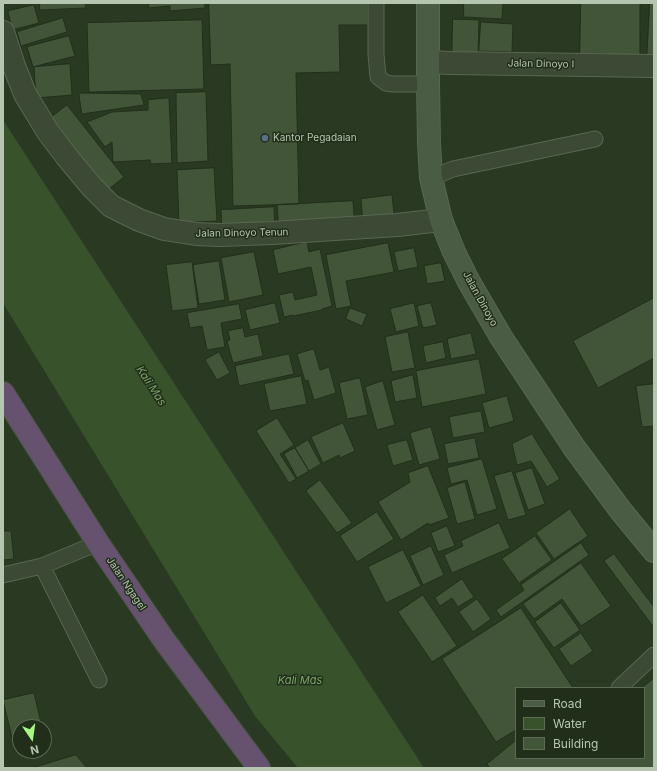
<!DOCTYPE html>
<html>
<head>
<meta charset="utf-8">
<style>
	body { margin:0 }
	#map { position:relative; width:657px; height:771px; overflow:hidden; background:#2a3921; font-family:Inter,sans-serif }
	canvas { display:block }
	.frame { position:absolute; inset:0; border:4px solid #b6c5af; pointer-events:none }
	.legend { position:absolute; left:515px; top:687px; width:130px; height:72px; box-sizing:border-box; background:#212e1a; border:1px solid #5d6a56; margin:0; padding:5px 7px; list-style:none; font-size:12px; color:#b6c5af }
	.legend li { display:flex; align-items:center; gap:8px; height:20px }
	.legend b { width:20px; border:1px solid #5d6a56 }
	.north { position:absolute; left:12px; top:719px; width:40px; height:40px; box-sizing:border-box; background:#212e1a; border:1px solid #5d6a56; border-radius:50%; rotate:167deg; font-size:11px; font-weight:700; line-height:16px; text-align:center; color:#b6c5af }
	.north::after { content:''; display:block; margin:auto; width:14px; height:18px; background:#a7f782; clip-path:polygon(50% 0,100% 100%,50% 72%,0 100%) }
</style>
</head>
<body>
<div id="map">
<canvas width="657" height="771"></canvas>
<div class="frame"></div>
<ul class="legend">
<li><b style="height:5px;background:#4a5c43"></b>Road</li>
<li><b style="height:11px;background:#38532b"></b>Water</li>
<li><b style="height:11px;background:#425538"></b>Building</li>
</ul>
<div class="north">N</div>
</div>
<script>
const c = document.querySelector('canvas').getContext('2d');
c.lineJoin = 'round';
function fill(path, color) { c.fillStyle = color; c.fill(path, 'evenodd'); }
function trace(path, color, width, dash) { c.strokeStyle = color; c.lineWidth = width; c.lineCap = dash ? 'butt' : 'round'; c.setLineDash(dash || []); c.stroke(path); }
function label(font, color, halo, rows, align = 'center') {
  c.font = font + ' Inter,sans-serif'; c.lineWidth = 3; c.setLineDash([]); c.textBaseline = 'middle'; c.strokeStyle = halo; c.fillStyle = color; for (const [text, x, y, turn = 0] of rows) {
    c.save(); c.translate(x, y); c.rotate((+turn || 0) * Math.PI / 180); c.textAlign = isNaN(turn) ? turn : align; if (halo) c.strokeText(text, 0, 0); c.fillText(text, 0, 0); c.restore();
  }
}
fill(new Path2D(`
	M3,120L424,768H298L255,716L3,303Z`), '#38532b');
const building = new Path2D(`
	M40,3H85L86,8L40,10Z
	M149,3H205V8L170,11V6L149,8Z
	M209,3H368V25H339L340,72L296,73L299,204L233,206L230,64L211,65Z
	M464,3H503L502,19L464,17Z
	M581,3H640V55L580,54Z
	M650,3H654V57H647Z
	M34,5L39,23L12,30L8,11Z
	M63,18L67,32L21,46L17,32Z
	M453,19L479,20L478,55H452Z
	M202,20L204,89L89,92L87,23Z
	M481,22L513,24L512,52L479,51Z
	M69,36L75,56L33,67L27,47Z
	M70,64L72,95L36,98L34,67Z
	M206,92L208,161L177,163L176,93Z
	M79,93L141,94L144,105L82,114Z
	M169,98L172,163L151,164L150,160L113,162L112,142L105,147L87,122L112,112L148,110V100Z
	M67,105L124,177L105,192L48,120Z
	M214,168L217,221L179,223L177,170Z
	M392,195L395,222L363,225L361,199Z
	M353,201L355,226L279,230L277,205Z
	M274,207L275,231L222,234L221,210Z
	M307,242L309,252L320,249L332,306L322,309V310L293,316V315L284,317L279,295L293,292L295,300L317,295L311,267L278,274L273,250Z
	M388,243L394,272L346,281L351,306L336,309L326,255Z
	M414,248L418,267L398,271L394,252Z
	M254,252L263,295L229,302L221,258Z
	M219,261L225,300L199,304L193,265Z
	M192,262L198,308L172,311L166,265Z
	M441,263L445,281L427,284L424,266Z
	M654,298V358L598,388L573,341Z
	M275,303L280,323L250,330L245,310Z
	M414,303L419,326L396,332L390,309Z
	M431,303L437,325L423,328L417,306Z
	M239,304L242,319L221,323L225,347L207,350L202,326L190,328L187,313Z
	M350,308L367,314L362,326L346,319Z
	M243,328L245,337L258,334L263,356L233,363L227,341L230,340L228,331Z
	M408,332L415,368L392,372L385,337Z
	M471,333L476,354L451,359L447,339Z
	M443,342L446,358L426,363L423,346Z
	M314,349L320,370L329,367L336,393L314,400L308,380L305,381L297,354Z
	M219,352L230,373L217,380L205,360Z
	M289,354L294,374L239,386L235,366Z
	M479,359L486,394L422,407L416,371Z
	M413,375L417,398L395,402L391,381Z
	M301,376L307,404L270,411L264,384Z
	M360,378L368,415L347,419L339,383Z
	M383,381L395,425L377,430L365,387Z
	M654,384V426L642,427L636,386Z
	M507,396L514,421L489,428L482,403Z
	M481,411L485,432L453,438L449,417Z
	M277,418L294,445L280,454L296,479L289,483L256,431Z
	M343,423L355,451L340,458L339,455L323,463L311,437Z
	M431,427L440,459L419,465L410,433Z
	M532,434L560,479L547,487L531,461L517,465L512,444Z
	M475,438L479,458L448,464L444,444Z
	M308,440L321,464L309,471L295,448Z
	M407,440L413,460L393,466L387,445Z
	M295,448L309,471L297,478L284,454Z
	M482,459L497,509L477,515L467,480L451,484L447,468Z
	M428,466L449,518L429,525L428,523L401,540L378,502L410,482L408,473Z
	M532,468L545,504L528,510L515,473Z
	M512,471L526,515L508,520L494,476Z
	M320,480L352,523L337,533L306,491Z
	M465,482L475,519L457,524L447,488Z
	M570,509L588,536L554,559L536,533Z
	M377,512L394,539L357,562L340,536Z
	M499,523L510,548L452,573L444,555L463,546L461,541Z
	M447,526L455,546L438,552L431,533Z
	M3,531H11L14,559L3,560Z
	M535,536L552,560L519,583L502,559Z
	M581,543L589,555L501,617L496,610L524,590L521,585Z
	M431,546L444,575L423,585L410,556Z
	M403,550L421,586L386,603L368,567Z
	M614,554L654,607V623L652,625L604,561Z
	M581,563L611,606L581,626L562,599L534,619L523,604Z
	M462,579L474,597L458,607L452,598L440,606L435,598Z
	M423,595L457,646L432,662L398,612Z
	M477,599L491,619L473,632L459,612Z
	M561,603L580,630L554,648L535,622Z
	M521,608L573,688H516V730L496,742L442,659Z
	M581,633L593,651L571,666L559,649Z
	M654,678V768H490L487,764L516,740V758H644V688H642Z
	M34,693L42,727H20V736L12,738L3,700Z
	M76,755L87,768H32Z`);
fill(building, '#425538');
trace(building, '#23301c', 1);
const lane = new Path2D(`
	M376,3V54L378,77L386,83L393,84H428
	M431,178L453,169L595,139
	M42,566L99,680
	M3,575L42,566L98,543
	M619,688L654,655`);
const street = new Path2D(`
	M3,32L14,66L25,94L48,132L67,157L92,187L111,206L139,220L164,229L196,234L220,235L272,233L397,225L441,220
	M428,62L451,63L654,66`);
const secondary = new Path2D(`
	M428,3V84L429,143L431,178L441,220L454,252L469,282L501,337L573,446L621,511L654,551`);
const highway = new Path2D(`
	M3,393L98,543L164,640L259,768`);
trace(lane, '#596752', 17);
trace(street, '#596752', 24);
trace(secondary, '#596752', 24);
trace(highway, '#46543f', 24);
trace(lane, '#3c4935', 15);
trace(street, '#3c4935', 22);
trace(secondary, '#4a5c43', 22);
trace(highway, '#66526f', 22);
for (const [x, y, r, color] of [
	[265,138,4,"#5c6f8a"]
]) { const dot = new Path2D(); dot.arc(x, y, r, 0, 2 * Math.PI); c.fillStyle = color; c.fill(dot); trace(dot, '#212e1a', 1.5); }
label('10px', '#b6c5af', '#212e1a', [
	["Jalan Dinoyo I",541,64,1],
	["Jalan Dinoyo Tenun",242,233,-1],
	["Jalan Dinoyo",480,299,61],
	["Jalan Ngagel",126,584,56]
]);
label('10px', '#b6c5af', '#212e1a', [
	["Kantor Pegadaian",273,138]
], 'left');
label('italic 11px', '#7ea568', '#212e1a', [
	["Kali Mas",151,386,57],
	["Kali Mas",300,681]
]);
</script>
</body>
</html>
